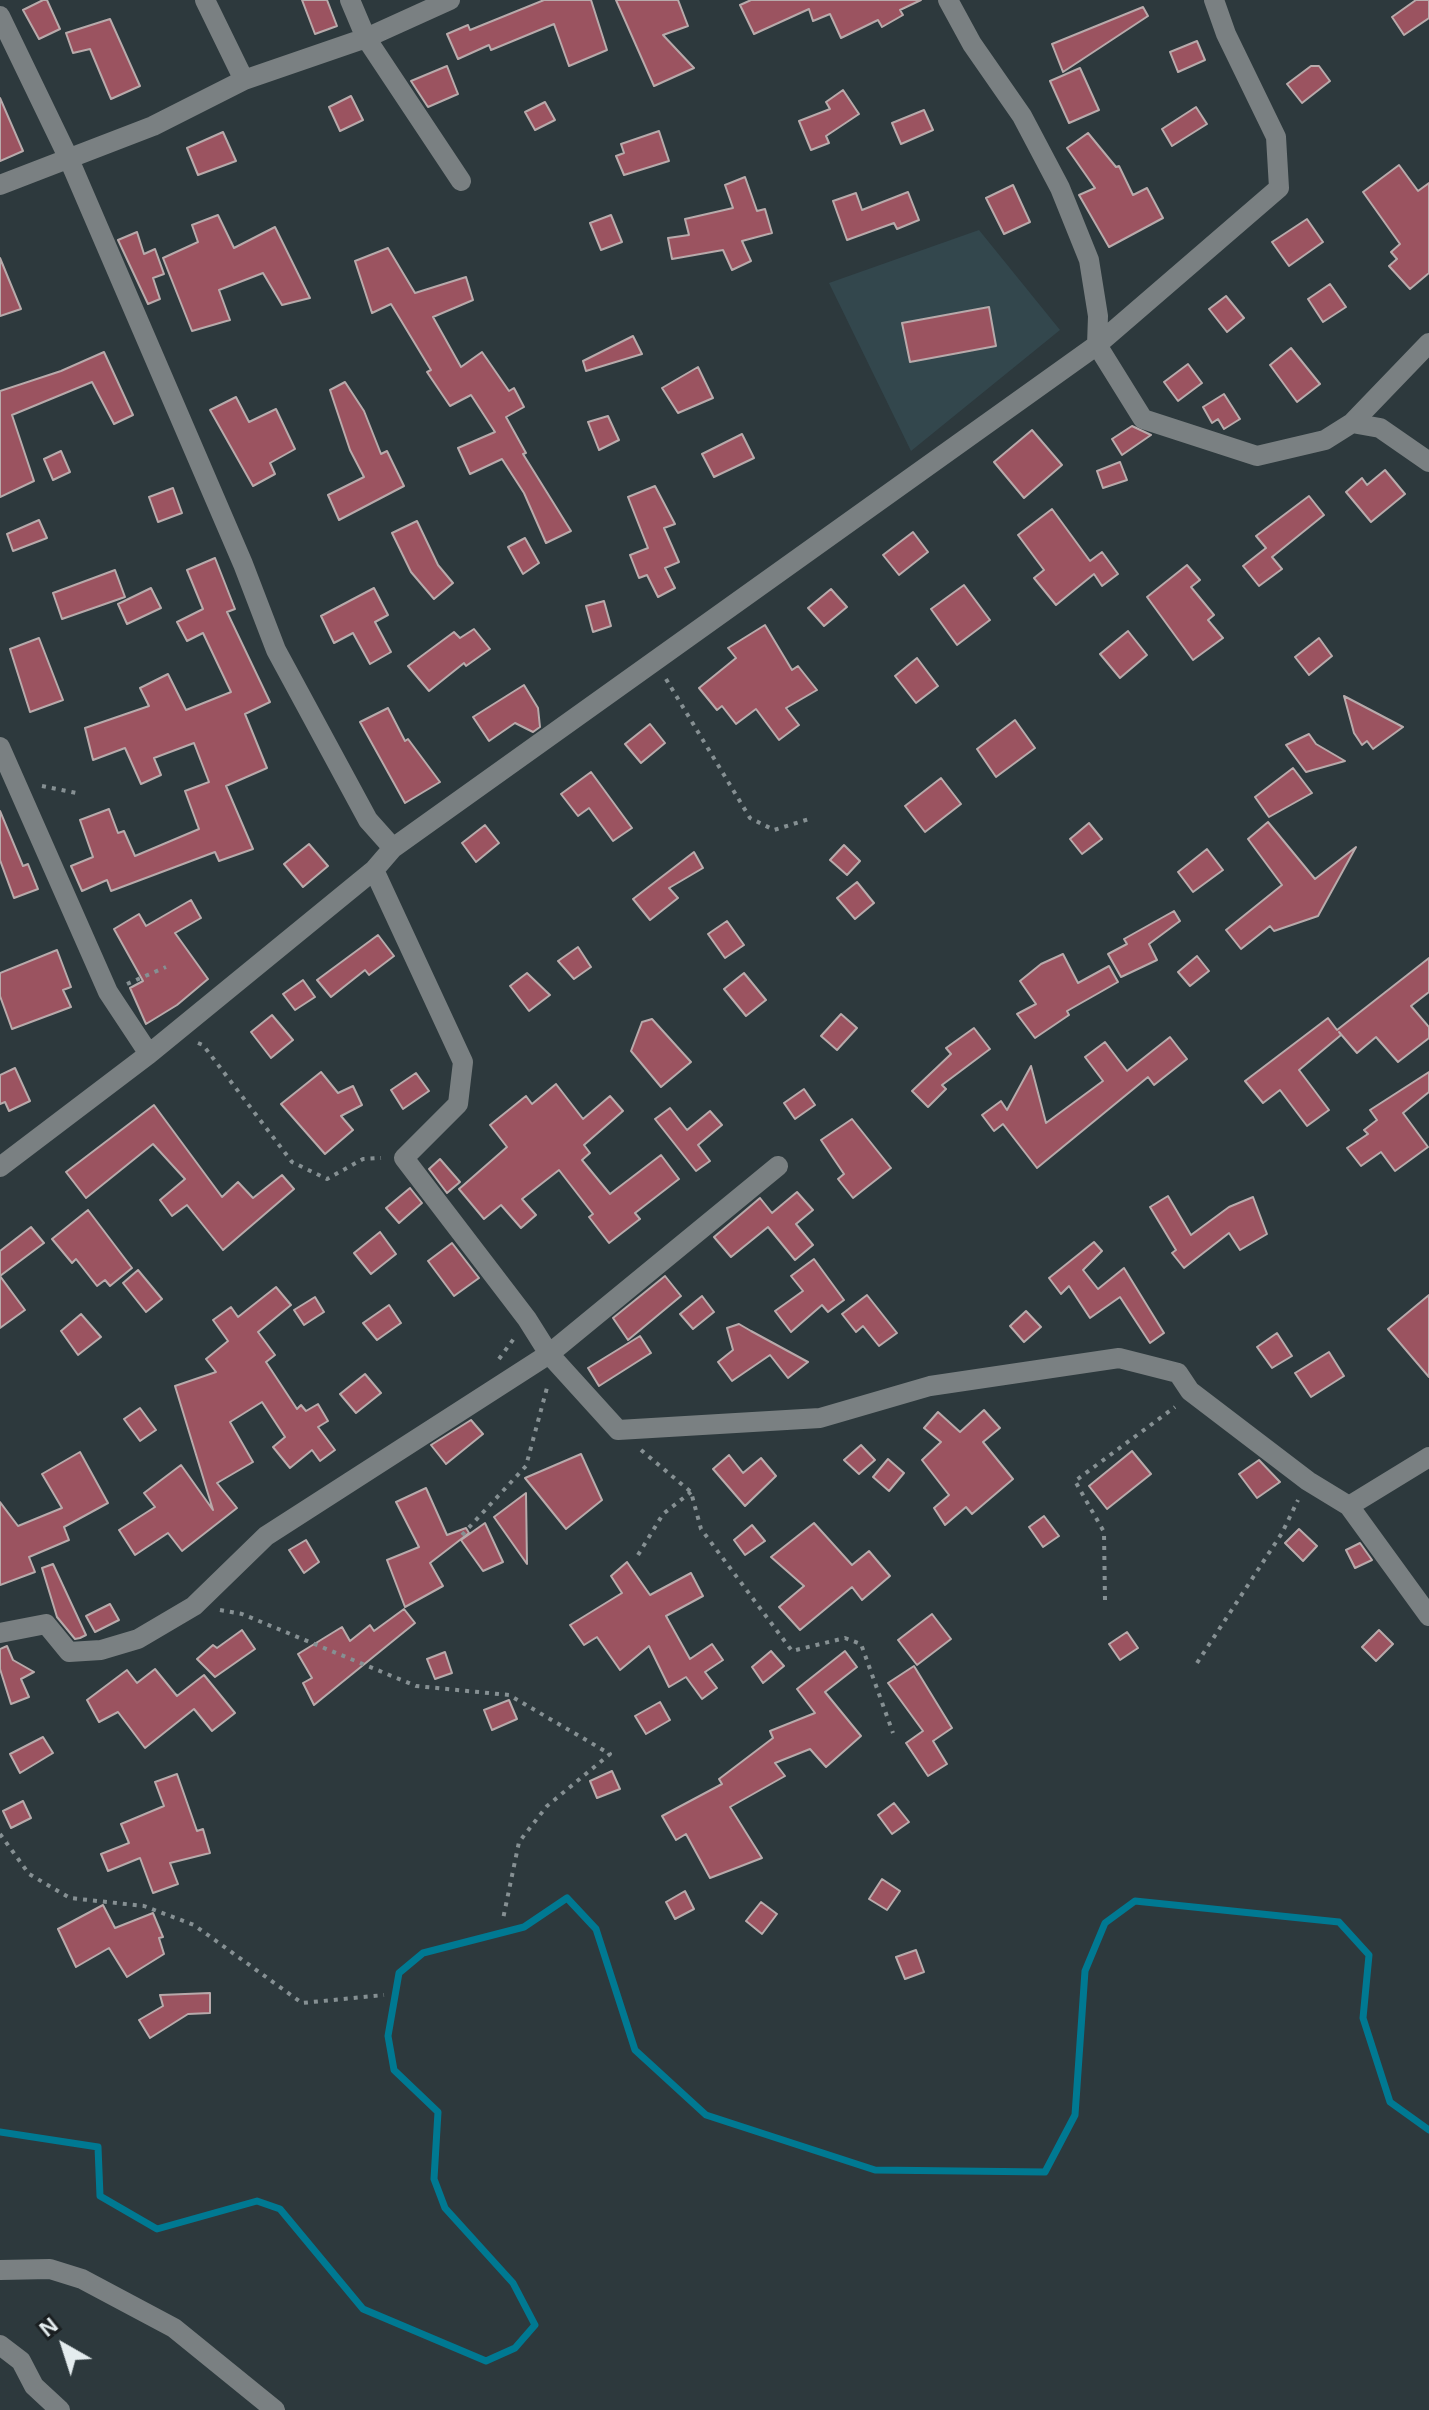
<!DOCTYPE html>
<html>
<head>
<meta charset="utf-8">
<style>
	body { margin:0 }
	#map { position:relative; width:1429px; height:2410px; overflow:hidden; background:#2d393d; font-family:Arial,sans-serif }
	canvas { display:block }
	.north { position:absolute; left:24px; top:2306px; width:80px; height:80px; -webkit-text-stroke:6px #1a1f21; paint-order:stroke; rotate:321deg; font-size:22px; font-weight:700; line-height:32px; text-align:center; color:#e4ecee }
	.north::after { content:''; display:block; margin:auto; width:28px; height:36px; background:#e4ecee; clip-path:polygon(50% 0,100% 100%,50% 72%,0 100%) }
</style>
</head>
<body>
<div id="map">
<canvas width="1429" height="2410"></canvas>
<div class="north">N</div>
</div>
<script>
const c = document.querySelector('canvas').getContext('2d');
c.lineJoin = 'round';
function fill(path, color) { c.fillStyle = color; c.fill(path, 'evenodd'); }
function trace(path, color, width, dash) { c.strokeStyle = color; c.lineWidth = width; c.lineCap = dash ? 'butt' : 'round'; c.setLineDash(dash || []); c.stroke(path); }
fill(new Path2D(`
	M979,230L1060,330L911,451L829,283Z`), '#33474d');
trace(new Path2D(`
	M0,2132L98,2147L100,2196L157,2229L257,2201L280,2209L363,2309L486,2361L515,2348L535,2325L513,2283L445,2208L434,2179L438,2112L394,2070L388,2036L399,1973L423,1953L524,1927L567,1898L596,1929L635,2050L706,2115L875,2170L1045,2172L1075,2115L1085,1971L1105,1923L1135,1901L1339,1922L1369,1955L1363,2018L1390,2102L1429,2130`), '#007992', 7);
const building = new Path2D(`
	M43,0H47L60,29L39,39L23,10Z
	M302,0H327L337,26L315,34Z
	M544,0H591L607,50L569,66L554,24L491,50L489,45L458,59L447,34L468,25L470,30Z
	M616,0H678L688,26L663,35L694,68L654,86Z
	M751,0H921L900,10L903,15L882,27L878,20L841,38L830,14L813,21L809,9L754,34L740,5Z
	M1416,0H1429V18L1404,35L1392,17Z
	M1143,7L1148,16L1063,72L1052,44Z
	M110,19L140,86L111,99L90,49L73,53L66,33Z
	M1197,41L1205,60L1178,72L1170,52Z
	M447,66L458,94L428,107L411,81Z
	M1311,66H1319L1330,81L1302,103L1287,84Z
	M1080,68L1099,110L1069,123L1050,81Z
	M843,90L859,114L826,136L829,143L811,150L799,121L830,109L826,102Z
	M351,96L363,120L340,131L329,107Z
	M0,98L23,151L0,161Z
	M545,102L555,120L535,130L525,112Z
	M1196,107L1207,124L1172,146L1162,129Z
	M924,110L933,130L901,144L892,123Z
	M659,131L669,161L624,175L616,156L624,153L621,144Z
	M223,132L236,161L198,175L187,148Z
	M1088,133L1116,167L1119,166L1133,195L1147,188L1163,218L1109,247L1079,195L1095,188L1067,148Z
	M1399,165L1418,191L1429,183V273L1410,289L1389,266L1397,259L1391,252L1400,244L1363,192Z
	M745,177L757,211L765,209L772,233L742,241L751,261L732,270L723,250L672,259L668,238L689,235L685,219L733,208L725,185Z
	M1013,185L1030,222L1004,234L986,198Z
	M908,192L919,220L897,229L894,223L847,240L833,201L856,193L862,210Z
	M218,215L234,248L275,227L310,298L282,305L263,273L219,290L230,320L192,331L163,258L198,242L192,225Z
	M611,215L622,242L601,250L590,223Z
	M1307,219L1323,242L1289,266L1272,242Z
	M137,232L144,254L155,249L164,274L153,278L160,299L148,304L118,240Z
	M388,248L415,293L466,277L473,300L433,317L461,367L482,352L509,391L514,388L524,407L506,417L526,453L523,454L571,531L546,543L524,493L502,459L470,474L458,448L495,432L471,395L450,406L427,372L431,370L391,304L372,313L355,261Z
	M0,258L21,309L0,316Z
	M1330,284L1346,307L1323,322L1308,299Z
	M1226,296L1244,318L1227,332L1209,309Z
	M989,307L996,346L910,362L902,323Z
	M633,336L642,354L586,371L583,361Z
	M1291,348L1320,384L1297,402L1270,365Z
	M104,352L133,415L114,424L92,382L12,415L34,481L0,497V391L61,371Z
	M1188,364L1202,383L1178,401L1164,382Z
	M698,367L713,398L678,413L662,388Z
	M345,382L364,411L381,454L387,451L404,486L339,520L328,495L364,477L350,450L330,390Z
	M1224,394L1240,419L1224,429L1218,419L1212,423L1203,407Z
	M236,397L249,422L276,409L295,449L270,463L275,474L253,486L210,410Z
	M608,416L619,440L599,450L588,422Z
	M1132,426L1151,435L1122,455L1112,439Z
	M1032,430L1062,465L1024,498L994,462Z
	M742,434L754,458L714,477L702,454Z
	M61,451L70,472L53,480L44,459Z
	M1120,462L1127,480L1103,488L1097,471Z
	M1385,470L1405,494L1371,522L1346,492L1362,478L1367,485Z
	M655,486L675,524L664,528L679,562L665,568L675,588L658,597L647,575L639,578L630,555L648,548L628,497Z
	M173,488L182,513L158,522L149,497Z
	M1309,496L1324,515L1272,557L1282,569L1259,586L1243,566L1266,548L1256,536Z
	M1052,509L1090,561L1102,552L1118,574L1102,586L1094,574L1056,605L1034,578L1044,570L1018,535Z
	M39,520L47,538L13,551L7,534Z
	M417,521L438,565L453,583L434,599L411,572L392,533Z
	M913,532L928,552L899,575L883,555Z
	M525,538L539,563L523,574L508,547Z
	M215,558L235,609L227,612L270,702L245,714L267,768L226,786L253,849L219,861L215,852L111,891L107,880L82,891L71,866L93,857L80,820L109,809L118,833L124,831L135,856L199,829L185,791L209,782L194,743L154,758L161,775L141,784L125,748L93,760L85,728L149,706L140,688L168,674L186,710L231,692L203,633L187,641L177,622L203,609L187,570Z
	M1187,565L1200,580L1191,587L1214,615L1208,620L1223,638L1193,660L1147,597Z
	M115,570L125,597L62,619L53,593Z
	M964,585L990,620L957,645L931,609Z
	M151,588L161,608L127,624L118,604Z
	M374,588L388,615L375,622L391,652L370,664L353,633L334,643L321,616Z
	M831,589L847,607L824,626L808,608Z
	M604,601L611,626L593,632L586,606Z
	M765,625L792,670L798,666L817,690L786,708L799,725L779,740L756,709L736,724L722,706L717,710L699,688L736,658L728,648Z
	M474,629L490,649L466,666L464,663L429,691L408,666L454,632L460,638Z
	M1128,631L1147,655L1120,678L1100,654Z
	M39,638L63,700L30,712L10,649Z
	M1319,638L1332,656L1309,675L1295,657Z
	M917,658L938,686L916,703L895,676Z
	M524,685L538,708L540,727L533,732L515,723L489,741L473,717Z
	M1344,696L1403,727L1373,749L1367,741L1362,745L1354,733Z
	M388,708L405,741L408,739L440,782L405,803L360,722Z
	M1015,720L1035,748L996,777L977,749Z
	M650,724L665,743L641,763L625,744Z
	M1309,734L1316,744L1345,761L1306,772L1286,745Z
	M1293,768L1312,793L1269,817L1255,797Z
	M591,772L632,828L613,841L589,808L578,816L561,794Z
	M941,778L961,804L925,832L905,806Z
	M0,811L23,866L28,864L38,889L14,898L0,860Z
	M1268,822L1315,879L1356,847L1318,916L1274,931L1270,926L1241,949L1226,930L1282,885L1248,839Z
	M1089,823L1102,839L1082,854L1070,839Z
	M485,825L499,843L476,862L462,843Z
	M309,844L328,866L303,887L284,864Z
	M844,845L860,861L847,875L830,860Z
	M1207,849L1223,870L1193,892L1178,872Z
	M694,852L703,868L669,888L678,898L650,920L633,899Z
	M857,882L874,903L855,919L837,898Z
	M191,900L201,918L175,933L208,979L177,1005L146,1024L130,988L143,981L114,929L139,914L146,926Z
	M1174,911L1180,921L1149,944L1157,960L1121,977L1108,954L1127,944L1124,939Z
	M727,921L744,945L725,958L708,934Z
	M378,935L394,956L369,975L365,970L331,997L317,980Z
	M578,947L591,967L574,979L558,961Z
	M57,950L71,987L63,990L71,1007L12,1029L0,996V973Z
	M1063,954L1078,983L1109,966L1118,982L1067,1011L1069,1015L1035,1038L1017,1014L1036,1004L1020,981L1041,964Z
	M1197,956L1209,971L1190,986L1178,972Z
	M1429,958V992L1411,1006L1429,1027V1038L1398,1062L1376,1037L1357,1053L1339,1032L1341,1035L1299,1070L1329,1110L1307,1126L1280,1090L1263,1103L1245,1081L1328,1018L1337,1030Z
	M527,973L550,995L529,1011L510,986Z
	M744,973L766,1000L746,1016L724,989Z
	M303,980L315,997L295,1010L283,994Z
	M841,1014L857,1028L837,1050L821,1036Z
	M272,1015L293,1040L271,1058L251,1032Z
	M652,1019L691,1062L661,1087L631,1051L642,1022Z
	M974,1028L990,1049L942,1085L946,1089L928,1107L912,1091L951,1054L946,1048Z
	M1170,1037L1187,1059L1154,1085L1148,1077L1037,1168L1003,1124L994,1131L982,1115L1001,1101L1007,1110L1031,1066L1046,1123L1103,1081L1085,1057L1105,1042L1127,1071Z
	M15,1068L30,1101L9,1111L5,1102L0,1104V1075Z
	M321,1072L338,1093L353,1086L362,1105L341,1116L353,1130L325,1154L281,1104Z
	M1429,1072V1092L1403,1113L1428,1147L1395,1171L1381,1152L1361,1166L1347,1148L1368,1134L1364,1130L1377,1120L1370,1110Z
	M416,1073L429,1091L403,1109L391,1090Z
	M556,1084L583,1119L610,1096L623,1111L584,1145L590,1153L582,1160L610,1194L661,1155L679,1179L635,1213L640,1219L609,1243L589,1217L593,1214L559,1170L522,1199L536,1215L521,1228L501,1205L484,1219L459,1189L507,1147L490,1125L526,1096L532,1104Z
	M804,1089L815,1105L795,1119L784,1103Z
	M154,1105L222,1197L238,1182L253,1198L282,1175L294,1189L223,1250L187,1205L172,1216L160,1200L185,1179L153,1144L86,1198L66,1172Z
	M670,1108L687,1130L710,1111L722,1125L698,1145L710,1161L696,1171L655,1119Z
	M852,1119L891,1168L853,1198L838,1179L844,1174L821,1140Z
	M440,1159L460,1182L447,1193L429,1169Z
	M410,1188L422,1203L399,1223L386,1208Z
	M797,1192L813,1210L796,1224L813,1245L795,1260L768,1227L731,1257L714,1237L760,1198L772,1213Z
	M1168,1196L1191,1235L1229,1207L1253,1197L1267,1234L1240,1250L1229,1233L1184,1268L1172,1253L1176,1250L1150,1207Z
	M88,1210L132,1268L110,1286L105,1280L97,1286L76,1259L72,1263L52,1239Z
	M31,1227L44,1243L0,1276L25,1310L0,1328V1251Z
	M380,1232L396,1254L371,1274L354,1253Z
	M1094,1242L1102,1251L1083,1270L1098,1289L1124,1268L1164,1333L1150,1343L1120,1297L1090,1318L1069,1286L1061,1294L1049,1278Z
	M452,1243L479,1278L454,1296L428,1261Z
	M814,1259L844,1300L828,1312L822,1305L791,1332L775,1311L803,1291L791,1276Z
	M138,1270L162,1299L146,1312L123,1283Z
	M665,1276L681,1296L628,1340L613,1318Z
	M276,1287L291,1305L258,1332L275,1355L266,1362L297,1409L301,1405L306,1411L318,1404L328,1421L318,1427L335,1450L320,1461L312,1450L290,1468L273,1447L285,1437L262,1402L230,1422L253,1462L217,1483L237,1508L182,1551L168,1533L135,1555L119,1530L155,1507L144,1493L181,1465L213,1510L175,1386L216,1372L206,1359L228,1341L213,1320L231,1307L238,1317Z
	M867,1295L897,1333L879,1346L863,1326L856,1332L842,1314Z
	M1429,1295V1377L1388,1329Z
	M702,1296L714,1312L693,1329L680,1314Z
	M315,1297L324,1312L304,1325L294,1310Z
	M389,1305L401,1323L377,1340L363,1323Z
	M1026,1311L1041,1327L1024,1342L1010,1326Z
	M81,1314L101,1337L78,1355L61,1331Z
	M739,1324L751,1331L808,1362L788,1378L770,1355L732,1381L718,1362L733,1350L727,1328Z
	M1277,1333L1292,1356L1272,1368L1257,1347Z
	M640,1336L651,1353L599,1386L588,1368Z
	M1329,1352L1344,1376L1311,1397L1295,1373Z
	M365,1374L381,1393L356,1413L340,1394Z
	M140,1408L156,1430L140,1441L124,1419Z
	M984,1410L1000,1428L983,1442L1013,1479L972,1514L966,1507L945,1525L934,1508L949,1495L922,1460L941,1442L924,1428L938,1412L960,1432Z
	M471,1420L483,1434L446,1464L431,1445Z
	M861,1445L875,1460L859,1474L844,1460Z
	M1132,1451L1151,1474L1107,1509L1089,1486Z
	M80,1452L108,1503L64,1527L69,1540L29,1557L35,1572L0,1585V1502L18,1526L62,1508L42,1474Z
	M581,1454L602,1500L566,1529L525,1478Z
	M729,1455L743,1473L761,1458L776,1476L745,1506L713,1469Z
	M888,1459L904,1473L889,1491L873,1477Z
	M1259,1460L1280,1482L1257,1498L1239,1474Z
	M426,1488L447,1535L466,1528L469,1533L430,1563L443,1586L405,1607L387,1560L419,1547L396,1502Z
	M526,1493L527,1564L494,1517Z
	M1044,1516L1059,1536L1043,1547L1029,1527Z
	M485,1523L503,1562L483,1571L461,1540Z
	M814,1523L852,1565L869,1551L890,1576L862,1600L852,1587L800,1630L779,1607L804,1586L771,1557Z
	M752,1525L765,1541L745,1555L734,1540Z
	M1299,1529L1317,1546L1303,1561L1285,1543Z
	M306,1540L319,1562L304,1573L289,1550Z
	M1360,1543L1372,1560L1355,1568L1346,1550Z
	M627,1562L650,1595L691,1573L703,1596L666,1616L690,1659L712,1644L723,1660L705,1672L717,1688L702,1699L686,1677L669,1687L649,1646L620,1670L597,1637L584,1645L570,1625L622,1593L611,1576Z
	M53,1564L86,1635L80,1638L75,1639L57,1617L42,1568Z
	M110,1604L119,1620L95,1632L86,1616Z
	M404,1609L415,1623L314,1705L303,1683L312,1678L298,1654L342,1627L350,1641L370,1625L374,1631Z
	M932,1614L951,1639L917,1665L898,1640Z
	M242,1630L255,1649L215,1677L197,1659L213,1645L217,1648Z
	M1379,1630L1393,1644L1376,1661L1362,1647Z
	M1127,1632L1138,1648L1120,1660L1109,1644Z
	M7,1646L13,1660L34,1672L21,1679L29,1697L11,1704L0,1669V1649Z
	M771,1651L784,1666L763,1683L752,1667Z
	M845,1651L857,1667L825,1692L861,1736L826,1767L810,1749L775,1763L785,1776L730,1807L762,1858L710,1878L686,1834L676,1840L662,1816L722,1784L719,1779L773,1738L770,1731L815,1713L797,1689Z
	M445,1652L452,1673L435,1679L427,1659Z
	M914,1666L952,1728L933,1741L947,1764L928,1776L906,1743L923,1731L888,1683Z
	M155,1669L177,1696L204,1675L235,1713L212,1731L194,1709L145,1748L118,1712L99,1722L87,1700L127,1670L137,1683Z
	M509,1700L517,1719L492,1730L484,1710Z
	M660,1702L670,1720L646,1734L635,1716Z
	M43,1737L53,1753L20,1773L10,1754Z
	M612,1771L620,1789L597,1798L590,1781Z
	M177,1774L197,1831L203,1829L210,1853L170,1863L178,1884L153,1893L140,1858L108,1871L101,1854L129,1843L121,1824L164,1806L155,1782Z
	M23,1801L31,1818L11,1828L3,1811Z
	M894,1803L909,1822L892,1834L878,1815Z
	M882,1879L900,1891L887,1910L869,1899Z
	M685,1891L694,1909L675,1919L666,1902Z
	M761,1902L777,1914L762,1934L746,1921Z
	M103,1905L115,1928L153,1913L163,1937L159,1938L164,1954L127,1977L109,1948L76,1967L58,1929Z
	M916,1950L924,1972L905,1979L896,1957Z
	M210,1993V2013L188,2014L150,2038L139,2020L163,2006L160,1995Z`);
fill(building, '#9b5360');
trace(building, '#b8aaab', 2);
trace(new Path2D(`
	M666,679L750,818L774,830L809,819
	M42,786L81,794
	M127,984L166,967
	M198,1043L203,1045L292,1162L327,1179L363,1159L381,1158
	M499,1359L515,1337
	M641,1450L691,1492L701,1529L792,1651L845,1638L861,1644L893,1733
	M462,1535L526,1466L548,1384
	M638,1555L663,1514L691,1492
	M1105,1600L1104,1532L1075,1481L1175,1407
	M220,1610L242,1614L416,1686L509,1695L610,1754L547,1806L519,1842L503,1919
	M1197,1663L1282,1533L1298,1500
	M0,1834L29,1874L70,1898L144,1906L194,1925L302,2003L384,1995`), '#869093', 4, [4, 6]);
trace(new Path2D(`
	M205,0L244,80
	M350,0L366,38L461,181
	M948,0L972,44L1022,116L1060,188L1089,260L1098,316L1097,345L1143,419L1257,456L1325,440L1352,423L1380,428L1429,462
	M0,16L68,157L243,564L276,650L368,820L393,848
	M0,185L153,126L244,80L366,38L450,0
	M1352,423L1429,343
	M0,747L108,992L149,1054
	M374,870L463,1062L458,1104L404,1158L527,1319L549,1354L618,1430L820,1418L930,1386L1119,1358L1178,1373L1190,1391L1308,1481L1349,1506L1429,1457
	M0,1167L149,1054L374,870L393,848L1097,345L1279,188L1276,137L1226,34L1214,0
	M1349,1506L1429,1616
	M0,1633L46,1624L69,1652L101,1650L138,1639L194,1606L266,1536L549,1354L778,1166
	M0,2270L50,2269L82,2279L174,2328L275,2410
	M0,2345L21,2361L34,2386L60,2410`), '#7a8082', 20);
</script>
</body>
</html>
